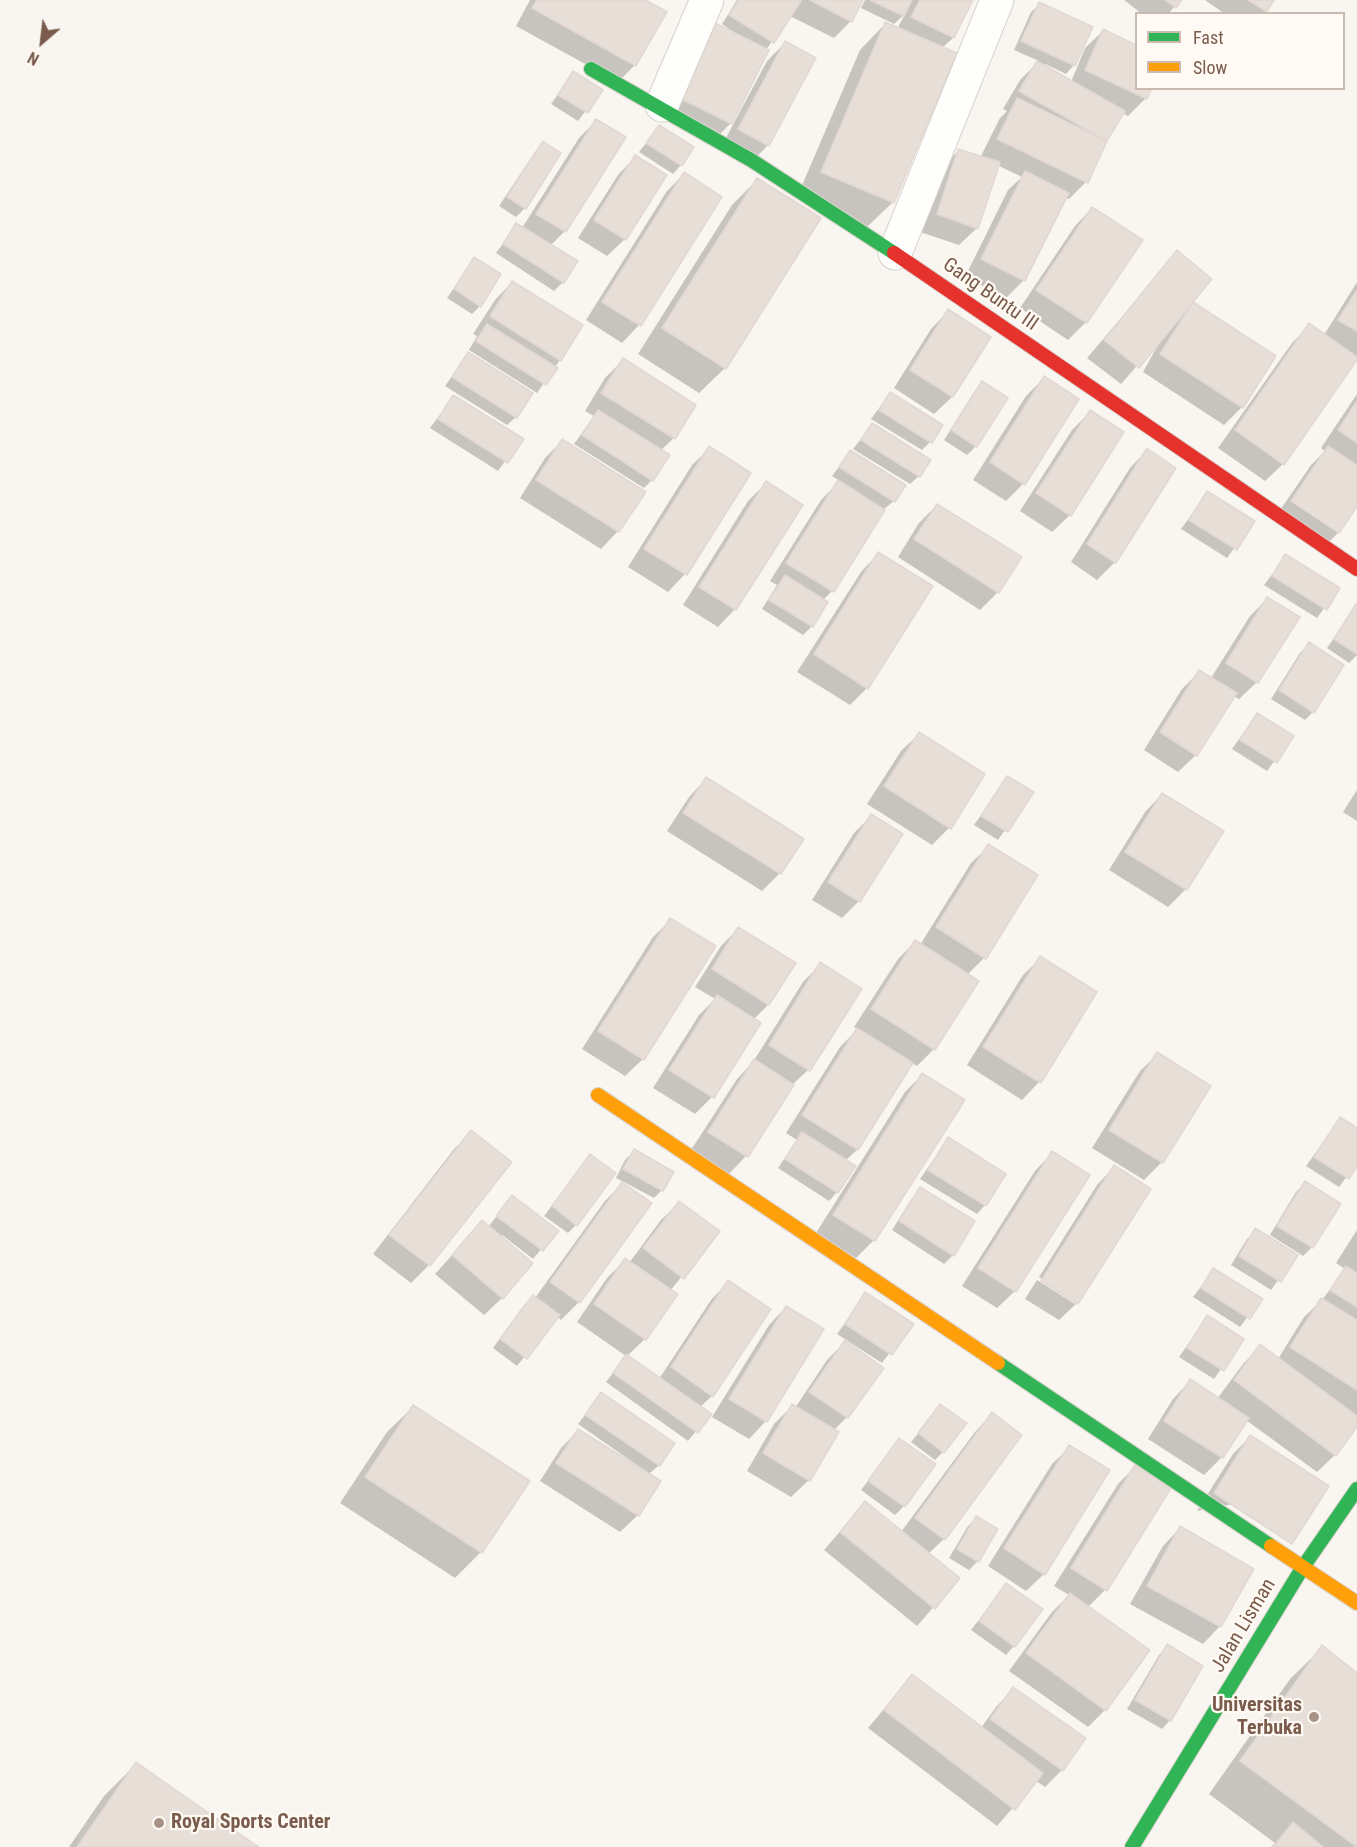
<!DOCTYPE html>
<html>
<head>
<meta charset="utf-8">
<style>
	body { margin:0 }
	#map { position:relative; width:1357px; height:1847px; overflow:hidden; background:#f9f5f0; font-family:"Roboto Condensed",sans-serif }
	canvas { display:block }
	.legend { position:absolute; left:1135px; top:12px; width:210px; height:78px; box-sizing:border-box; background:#fffaf3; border:2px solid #cabbb1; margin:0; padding:8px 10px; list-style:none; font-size:18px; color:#7a5c4d }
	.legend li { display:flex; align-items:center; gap:12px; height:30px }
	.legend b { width:30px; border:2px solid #cabbb1 }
	.north { position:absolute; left:12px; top:12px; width:60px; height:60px; -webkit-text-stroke:4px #fffaf3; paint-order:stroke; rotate:208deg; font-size:16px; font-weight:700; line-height:24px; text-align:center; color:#7a5c4d }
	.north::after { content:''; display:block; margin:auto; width:21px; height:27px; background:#7a5c4d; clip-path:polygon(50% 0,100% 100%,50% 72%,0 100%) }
</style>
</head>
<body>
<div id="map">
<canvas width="1357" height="1847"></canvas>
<ul class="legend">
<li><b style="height:8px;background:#30b455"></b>Fast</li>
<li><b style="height:8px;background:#ff9f0a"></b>Slow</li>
</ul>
<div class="north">N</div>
</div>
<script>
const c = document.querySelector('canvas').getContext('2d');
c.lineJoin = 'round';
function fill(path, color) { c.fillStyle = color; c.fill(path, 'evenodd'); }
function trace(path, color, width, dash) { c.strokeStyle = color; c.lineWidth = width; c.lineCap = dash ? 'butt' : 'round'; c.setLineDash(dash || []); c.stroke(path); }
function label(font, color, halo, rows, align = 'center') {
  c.font = font + ' "Roboto Condensed",sans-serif'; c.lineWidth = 4.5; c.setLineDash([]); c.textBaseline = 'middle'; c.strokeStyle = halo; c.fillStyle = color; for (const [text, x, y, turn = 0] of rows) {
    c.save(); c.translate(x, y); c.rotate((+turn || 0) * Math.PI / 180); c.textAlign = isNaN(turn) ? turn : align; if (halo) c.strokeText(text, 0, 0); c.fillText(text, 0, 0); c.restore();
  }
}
fill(new Path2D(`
	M530,0H643L635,65L618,82L516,26Z
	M737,0H862L851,21L834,38L790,16L766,50L731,123L713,141L662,116L728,31L729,29L722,24Z
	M865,0H972L953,38L942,48L893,202L867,227L797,197L860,50L885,24L897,29L905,14L894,24L861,8Z
	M1124,0H1180L1168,14H1142Z
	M1205,0H1273L1263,14H1225Z
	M1040,4L1074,65L1066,74L1045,64L1044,66L1071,82L1085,48L1103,31L1136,46V88L1146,98L1128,116L1122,113L1086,182L1069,199L1065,198L1024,280L1006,298L965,277L1008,190L1022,177L997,165L977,228L959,245L920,232L941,168L959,150L980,158L1000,118L1007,111L1003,109L1020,80L1039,61L1014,50L1031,12Z
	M785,43L768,145L751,163L721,147L767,61Z
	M573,73L601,90L578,121L551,104Z
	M596,121L624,138L565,231L550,246L563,282L554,291L496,253L517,225L522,228L579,138Z
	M659,127L681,165L673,174L639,152Z
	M543,143L525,208L516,217L499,206L535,152Z
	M635,157L625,239L607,256L578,238L618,175Z
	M684,174L720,198L639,325L622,343L586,320L667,191Z
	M757,180L725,368L699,393L638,354L732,205Z
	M1092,208L1140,240L1086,322L1068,340L1020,308L1075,226Z
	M1177,252L1191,303L1274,357L1242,407L1224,425L1143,372L1163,336L1121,384L1087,358Z
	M474,259L480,306L472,314L447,298Z
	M512,282L560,360L537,393L469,350L477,336L473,334L495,300Z
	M1357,282V359L1283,464L1265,481L1218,448L1292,343L1310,325L1324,335Z
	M948,311L989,337L952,397L934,414L894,388L931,329Z
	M468,354L516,417L507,425L445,386Z
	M623,360L674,438L660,451L652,480L644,488L574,444L594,416L585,411L605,378Z
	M1044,378L1023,484L1006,501L973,480L1026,396Z
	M982,383L976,446L967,455L944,440L974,392Z
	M890,393L930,442L922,450L871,419Z
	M1357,394V504L1338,533L1321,550L1274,519L1311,465L1325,451L1321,448Z
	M453,397L521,439L498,471L430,428Z
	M1090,412L1070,515L1052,532L1020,511L1072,430Z
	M872,425L919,476L910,484L853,449Z
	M562,441L618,531L601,549L520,498L545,458Z
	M710,448L749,473L685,574L668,592L628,567L692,465Z
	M1147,450L1174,468L1115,562L1097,580L1071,562L1130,468Z
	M850,452L894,501L884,509L832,591L823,600L826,602L812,626L803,635L762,609L777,585L770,581L821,500L840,481L832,476Z
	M766,483L735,609L718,627L683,605L748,501Z
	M1207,493L1253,522L1227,558L1181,529Z
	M937,505L998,592L980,610L898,557L919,523Z
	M878,554L867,688L850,705L797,672L861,572Z
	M1286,556L1338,589L1317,618L1264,585Z
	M1267,599L1257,682L1239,699L1233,696L1196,755L1178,772L1144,750L1182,689L1200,671L1211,678L1250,616Z
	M1356,606L1357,655L1349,663L1327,648Z
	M1309,644L1313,712L1305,720L1271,699L1300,653Z
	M1257,714L1292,737L1267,771L1232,749Z
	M919,734L949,828L932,845L867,804L901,751Z
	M1007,778L1032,792L998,840L974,825Z
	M706,779L802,839L780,873L762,891L667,831L689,797Z
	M1357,790V821L1343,812Z
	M1162,794L1222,832L1186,889L1168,907L1109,870L1145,812Z
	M872,815L859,901L842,918L812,900L854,833Z
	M989,846L984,958L967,975L934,1049L917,1066L912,1063L857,1150L845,1161L837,1192L829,1201L778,1168L797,1140L786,1133L840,1047L858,1029L854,1027L898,959L915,942L920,945L971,863Z
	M671,920L643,1059L625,1076L582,1049L653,937Z
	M738,929L794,964L768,1005L753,1020L712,1097L695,1114L653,1088L699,1015L715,999L695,987L721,946Z
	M1041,958L1095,992L1039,1082L1022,1100L967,1065L1023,975Z
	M821,964L860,989L808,1070L790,1087L746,1156L729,1174L691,1150L737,1079L753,1062L803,982Z
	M1158,1054L1162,1162L1144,1180L1092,1148L1140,1071Z
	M922,1075L874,1240L856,1258L816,1233L905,1092Z
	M1340,1119L1357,1129V1163L1339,1187L1306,1166Z
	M472,1132L510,1162L429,1265L411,1283L373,1254L454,1149Z
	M948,1139L985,1205L977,1214L920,1179Z
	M634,1151L662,1190L654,1198L624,1182L579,1302L561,1320L557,1316L517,1366L493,1348L524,1305L533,1297L535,1298L605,1201L624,1182L616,1178L625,1160Z
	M1052,1153L1015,1291L997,1308L962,1286L1035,1171Z
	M590,1156L576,1225L568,1233L544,1216Z
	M1114,1167L1077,1303L1059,1320L1025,1299L1037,1280L1075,1304V1300L1039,1277L1097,1185Z
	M1305,1183L1339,1205L1312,1247L1303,1256L1270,1235L1296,1192Z
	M921,1189L953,1255L944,1264L892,1230L912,1198Z
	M512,1197L556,1231L533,1259L502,1235V1298L484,1315L435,1274L482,1222L488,1227Z
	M679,1203L718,1231L670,1291L645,1339L627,1356L659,1379L711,1300L728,1282L712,1396L700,1407L710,1414L688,1441L606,1382L626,1356L577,1322L607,1278L625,1260L629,1263L661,1220Z
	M1255,1230L1296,1256L1271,1290L1231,1265L1247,1239Z
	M1357,1230V1425L1335,1455L1317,1472L1246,1420L1222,1457L1204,1475L1148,1439L1173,1399L1190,1381L1217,1399L1243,1364L1260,1346L1278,1359L1304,1317L1322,1300L1345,1269L1336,1263Z
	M1214,1270L1261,1299L1240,1327L1193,1297Z
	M866,1294L911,1324L882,1363L837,1334Z
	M786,1307L822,1329L766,1421L749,1439L712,1417L769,1325Z
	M1207,1317L1242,1339L1214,1379L1179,1357Z
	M845,1342L881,1368L847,1417L834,1430L809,1480L791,1497L747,1471L774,1424L792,1406L795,1408L827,1360Z
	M601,1394L659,1465L648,1475L638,1515L620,1532L540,1481L561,1448L578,1431L643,1472L644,1470L578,1424Z
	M941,1406L943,1452L935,1460L911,1442Z
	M413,1407L527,1482L481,1552L455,1578L340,1503L387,1432Z
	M992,1414L1020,1435L944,1539L928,1554L958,1579L917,1626L824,1550L865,1503L901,1532L975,1432Z
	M1250,1437L1327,1486L1197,1511L1233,1454Z
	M899,1440L904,1506L895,1515L861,1490Z
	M1070,1447L1044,1574L1026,1591L988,1566L1052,1464Z
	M1135,1467L1105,1590L1088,1607L1105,1710L1088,1727L1009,1671L1052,1612L1069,1595L1054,1586L1118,1484Z
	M977,1518L978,1561L969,1570L949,1558L968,1526Z
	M1180,1528L1220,1626L1203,1644L1130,1604L1163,1546Z
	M1006,1585L1014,1646L1006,1655L971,1630Z
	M1167,1646L1170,1720L1162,1729L1127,1709L1159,1655Z
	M1323,1647L1357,1675V1847H1271L1275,1843L1209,1794L1290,1679Z
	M912,1676L981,1728L996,1707L1013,1689L1062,1770L1045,1787L1036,1781L997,1826L868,1728Z
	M136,1764L256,1847H69L104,1796Z`), '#0003');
const building = new Path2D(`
	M537,0H646L667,12L636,66L532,8Z
	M739,0H799L801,1L774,43L729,15Z
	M810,0H863L852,22Z
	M870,0H912L904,16Z
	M920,0H973L954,38L911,17Z
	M1165,0H1182L1176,8Z
	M1248,0H1274L1267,12Z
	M1039,2L1093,27L1075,66L1021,41Z
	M885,22L957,53L894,203L821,172Z
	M715,23L769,50L732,124L679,98Z
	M1103,29L1136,45V88H1152L1147,99L1085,70Z
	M785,41L816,58L769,146L738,129Z
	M1037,61L1125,111L1107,141L1019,91Z
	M573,71L603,90L588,113L558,95Z
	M1017,98L1107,141L1088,183L997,139Z
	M596,119L626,137L566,232L536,214Z
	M659,125L694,147L682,166L646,143Z
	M543,141L561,153L526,209L507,197Z
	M958,149L1000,162L978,229L937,214Z
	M635,155L667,175L626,240L594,220Z
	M1025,171L1069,193L1025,281L981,259Z
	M684,172L722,197L641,326L602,302Z
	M757,178L821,218L726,369L662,328Z
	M1092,207L1143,240L1087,323L1036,290Z
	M516,223L578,261L564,283L503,244Z
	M1177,250L1212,279L1139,368L1104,340Z
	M474,257L501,274L481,307L454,289Z
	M512,281L583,325L561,361L490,316Z
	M1357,290V331L1338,320Z
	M1193,302L1276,356L1243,408L1160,354Z
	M948,309L991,337L953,397L910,370Z
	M1309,323L1357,357V360L1284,465L1235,430Z
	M487,324L558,368L546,385L476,341Z
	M468,352L533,393L517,418L452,377Z
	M623,358L696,405L675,439L601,393Z
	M1044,376L1079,399L1025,485L990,462Z
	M982,381L1008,398L977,447L951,430Z
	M890,392L943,425L932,443L879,410Z
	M453,395L524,439L508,463L438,419Z
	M1357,401V443L1338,430Z
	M598,410L670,455L653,481L582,435Z
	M1090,410L1124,432L1071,516L1036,493Z
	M872,423L931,460L920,477L861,440Z
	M562,439L646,492L619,532L536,480Z
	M709,446L751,473L687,575L644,549Z
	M1328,446L1357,465V507L1339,533L1291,501Z
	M1147,448L1176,468L1116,563L1087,544Z
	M850,450L906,485L895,502L839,467Z
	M838,480L885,510L834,592L786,563Z
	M766,481L803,505L736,610L699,587Z
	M1207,491L1255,521L1237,550L1189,520Z
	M937,504L1022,557L999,593L914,539Z
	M878,552L933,586L868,689L814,654Z
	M1285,554L1340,588L1327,610L1272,576Z
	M785,575L828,602L813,627L769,600Z
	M1267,597L1300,617L1258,683L1226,663Z
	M1356,604L1357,605V654L1334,639Z
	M1309,642L1344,665L1314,713L1279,690Z
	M1199,670L1237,693L1197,756L1160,732Z
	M1257,713L1294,736L1277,763L1240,740Z
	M919,732L985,774L951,829L884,786Z
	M1007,776L1034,792L1008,832L981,816Z
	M706,777L804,839L781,874L683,813Z
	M1162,793L1224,831L1187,890L1125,852Z
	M871,814L903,834L860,902L828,882Z
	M988,844L1038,875L986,959L936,927Z
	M670,918L716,946L644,1060L598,1031Z
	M738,927L796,963L769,1005L712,969Z
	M915,940L979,981L935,1050L871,1009Z
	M1040,956L1097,992L1041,1083L983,1047Z
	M820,962L862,989L810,1071L769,1045Z
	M717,995L761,1023L714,1098L669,1070Z
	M857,1028L913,1063L858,1150L802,1115Z
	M1157,1052L1211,1086L1163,1163L1109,1130Z
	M754,1059L794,1085L748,1157L708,1132Z
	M922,1073L965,1100L875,1241L833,1215Z
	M1340,1117L1357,1128V1166L1349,1179L1314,1157Z
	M471,1130L512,1162L430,1266L389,1235Z
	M802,1132L856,1166L838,1193L785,1159Z
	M948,1137L1006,1174L986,1206L928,1170Z
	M634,1149L674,1172L663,1191L623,1169Z
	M1052,1151L1090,1175L1016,1292L978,1268Z
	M590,1154L616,1173L577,1226L552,1206Z
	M1114,1165L1151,1189L1078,1304L1041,1281Z
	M1305,1181L1341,1204L1313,1248L1277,1226Z
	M622,1182L652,1203L580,1303L550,1282Z
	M920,1187L975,1221L954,1256L899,1221Z
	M512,1195L559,1231L543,1251L496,1216Z
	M679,1201L720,1231L684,1279L643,1248Z
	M482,1220L533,1263L503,1299L452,1255Z
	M1255,1228L1298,1255L1281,1282L1239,1256Z
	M625,1258L678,1294L646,1340L594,1304Z
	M1346,1266L1357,1273V1307L1330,1290Z
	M1213,1268L1263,1299L1250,1319L1201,1288Z
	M728,1280L771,1309L713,1397L671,1367Z
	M865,1292L914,1324L892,1355L845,1324Z
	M533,1295L560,1315L527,1359L500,1339Z
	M1321,1298L1357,1320V1390L1290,1347Z
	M786,1306L824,1329L767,1422L729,1399Z
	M1207,1315L1244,1339L1224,1371L1187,1348Z
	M845,1340L884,1368L848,1418L809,1392Z
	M1260,1344L1357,1416V1427L1336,1456L1234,1380Z
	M626,1354L712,1414L698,1433L613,1373Z
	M1190,1379L1249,1418L1223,1458L1164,1421Z
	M601,1392L675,1443L660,1466L585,1415Z
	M792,1404L839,1432L810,1481L763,1453Z
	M940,1404L967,1423L944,1453L918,1433Z
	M413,1405L530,1481L482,1553L365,1477Z
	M992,1412L1022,1435L945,1540L915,1518Z
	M578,1429L661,1481L639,1516L556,1463Z
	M1250,1435L1329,1486L1292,1544L1214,1493Z
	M899,1438L936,1464L905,1507L868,1481Z
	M1069,1445L1110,1470L1045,1575L1004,1548Z
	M1135,1465L1171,1488L1107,1591L1071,1568Z
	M865,1501L960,1578L935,1609L840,1532Z
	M976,1516L998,1529L979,1562L957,1549Z
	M1180,1526L1254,1569L1221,1627L1147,1586Z
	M1006,1583L1043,1609L1015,1647L979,1621Z
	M1070,1593L1150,1650L1106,1711L1026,1653Z
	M1167,1644L1203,1666L1171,1721L1135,1700Z
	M1322,1645L1357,1673V1847L1240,1761Z
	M912,1674L1043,1773L1015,1810L884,1710Z
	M1013,1687L1086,1738L1063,1771L990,1719Z
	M136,1762L190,1800L259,1847H77Z
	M1293,1822L1323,1847H1273Z`);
fill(building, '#e6ded7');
trace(building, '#e2d8d2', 1.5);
const street = new Path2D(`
	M662,105L707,0
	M895,253L997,0`);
const fast = new Path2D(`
	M591,69L751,160L894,253
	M998,1363L1271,1546
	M1132,1847L1303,1567L1357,1489`);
const slow = new Path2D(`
	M598,1095L998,1363
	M1271,1546L1357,1603`);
const jam = new Path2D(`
	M894,253L1357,569`);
trace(street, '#d7d1cb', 35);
trace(fast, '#d9d2cb', 16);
trace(slow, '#d9d2cb', 16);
trace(jam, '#d9d2cb', 16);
trace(street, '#fefefd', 33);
trace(fast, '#30b455', 14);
trace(slow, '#ff9f0a', 14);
trace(jam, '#e5322d', 14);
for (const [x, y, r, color] of [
	[1314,1717,6,"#a69286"],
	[159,1823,6,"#a69286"]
]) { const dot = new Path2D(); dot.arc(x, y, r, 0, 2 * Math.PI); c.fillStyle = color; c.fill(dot); trace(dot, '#fffaf3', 2); }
label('20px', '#7a5c4d', '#fffaf3', [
	["Gang Buntu III",990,295,35],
	["Jalan Lisman",1244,1626,-59]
]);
label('bold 20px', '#7a5c4d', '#fffaf3', [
	["Universitas",1302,1706],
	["Terbuka",1302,1729],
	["Royal Sports Center",171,1823,"left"]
], 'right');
</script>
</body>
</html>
